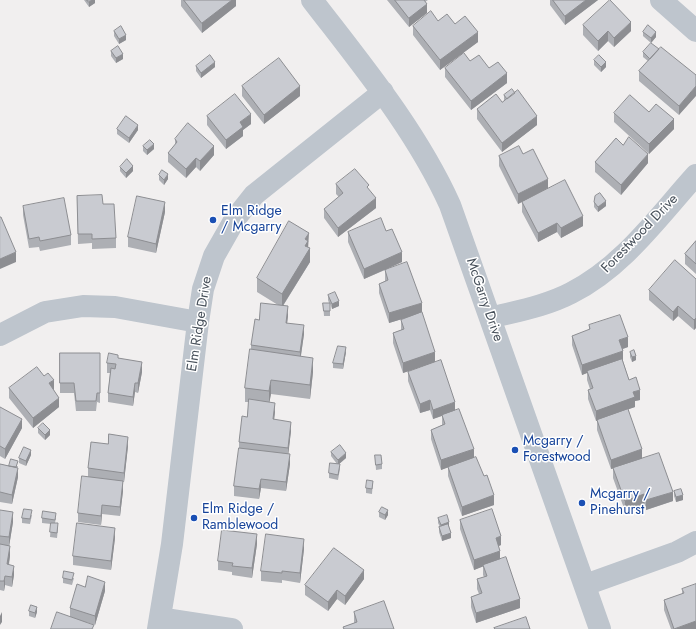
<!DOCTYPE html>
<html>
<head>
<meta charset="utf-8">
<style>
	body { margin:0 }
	canvas { display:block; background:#f1efef }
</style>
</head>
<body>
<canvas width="696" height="629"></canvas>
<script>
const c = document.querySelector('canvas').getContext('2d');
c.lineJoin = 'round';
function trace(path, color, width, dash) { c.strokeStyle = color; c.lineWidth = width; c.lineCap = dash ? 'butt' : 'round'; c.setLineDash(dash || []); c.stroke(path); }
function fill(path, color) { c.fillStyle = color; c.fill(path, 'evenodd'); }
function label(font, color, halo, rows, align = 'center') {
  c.font = font + ' Jost,sans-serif'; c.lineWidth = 3; c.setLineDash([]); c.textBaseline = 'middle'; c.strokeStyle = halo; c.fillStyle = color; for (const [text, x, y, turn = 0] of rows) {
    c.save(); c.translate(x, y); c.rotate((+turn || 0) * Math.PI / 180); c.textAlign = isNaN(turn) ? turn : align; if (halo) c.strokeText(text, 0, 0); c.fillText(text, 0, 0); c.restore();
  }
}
trace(new Path2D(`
	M312,0C362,65 416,130 450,205L600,629
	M661,0L696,31
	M490,318C517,311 546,306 571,293C623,267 658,217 696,175
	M0,335L45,312L83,306L115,307L198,322
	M585,585L677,552L696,542
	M160,618L232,629
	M158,629L172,544L198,322L203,289L214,256L235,219L254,195L383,92`), '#bec5cd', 22);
fill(new Path2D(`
	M84,0H95V3L89,7Z
	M181,0H236V6L202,33L181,6Z
	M387,0H428L425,2L427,13L409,27Z
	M550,0H598L565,25L550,5Z
	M438,21L478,42L440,70L413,35V26Z
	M583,25L631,31L614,47L608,41L598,51L583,35Z
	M114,31L126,40L119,44L114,36Z
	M643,32L656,37L651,43L643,36Z
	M659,49L696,75L679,115L639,81V71L648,61L643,57V52Z
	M111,51L123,59L116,63L111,56Z
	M594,60L606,67L601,72L594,65Z
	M470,61L489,68L507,83L471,110L445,77V68Z
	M196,66L215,67L201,78L196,71Z
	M242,86L300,96L264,124L242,96Z
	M504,95L537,125L502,152L477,119V109L502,102L504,101Z
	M649,112L674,129L649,154L614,122V113Z
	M207,116L251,124L243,130V136L226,149L207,125Z
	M117,129L138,130L129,143L117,134Z
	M175,139L214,155L200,171L196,167L186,178L168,162V153L175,145Z
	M623,145L648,163L621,195L595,172V162Z
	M143,146L154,149L147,155L143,151Z
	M499,156L548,188L518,204L499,166Z
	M120,167L133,171L126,178L120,171Z
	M159,175L168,179L164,185L159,180Z
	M336,184L369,190L376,208L338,237L324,218V209L339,197L336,194Z
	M77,196L103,204L116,238V248L92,249V243L78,244Z
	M522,202L583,226L561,238L557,232L538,242L522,212Z
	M594,202L606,206L598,212L594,207Z
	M23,206L71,235V245L40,251L39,247L29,248L23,215Z
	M165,212L156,253L128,247V237Z
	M386,231L402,262L387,269L422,313L435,362L403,373L393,343V333L401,330V320L412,316L389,323L379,293V284L385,281V270L364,279L348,242V232Z
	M696,241V274L685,264V254Z
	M308,247L310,262L283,306L288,316L287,323L304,334L301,356L313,372L310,399L271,394L269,402L275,412L274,419L291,431L288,454L290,464L286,491L261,488L259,499L234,496V486L239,450V442L247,417L249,402H245V388L251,350V345L259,320L278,305L257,292V278Z
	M696,279V328L694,330L678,316L673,321L649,300V290Z
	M328,295L339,306L332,309L330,303V316H324L323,303H329L328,300Z
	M589,325L628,347L623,349V361L629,380L640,400L635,401V407L628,409L642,458L673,501L646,510L644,504L625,511L613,478V468L621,466L611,469L597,430V420L601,419L596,421L588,399V390L590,389L587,380V373L582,375L572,345V336L589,330Z
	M346,352L343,369L333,368V363Z
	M630,352L636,360L632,362L630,357Z
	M60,353H100V403L97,402L96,411H76L74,393H60Z
	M118,358L142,372L138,393L135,392L133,406L108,402V393L110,373H107V363Z
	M408,372L455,411L474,458L494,505L462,516L448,476V467L441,470L431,439V430L442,425V416L433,419L430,410L420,413L408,381Z
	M9,388L54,389V390L59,407L33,428L9,398Z
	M0,407L22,428L5,459L0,456Z
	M38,428L50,435L45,440L38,433Z
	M128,446L124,482H123V491L120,516L102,514L101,525L78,522V513L88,477V468Z
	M331,452L346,458L339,464L340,469L338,480L329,478V473L337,464L331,456Z
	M31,455L26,466L19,463V458Z
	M375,455L382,464V469L376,470Z
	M0,464L9,466H18L17,468L18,477L12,504L0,502Z
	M373,481L372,494L366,493V488Z
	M674,491L683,500L676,502L674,496Z
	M0,510L13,522L9,546L10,556L9,565L14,575L12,587L5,585L4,591L0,590Z
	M379,512L388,515L385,520L379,517Z
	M32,515L30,524L22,523V518Z
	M42,518H56L55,523L58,528L57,538L50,537L51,524L42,523Z
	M438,518L449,526V527L451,538L442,541L439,532V527H440L438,523Z
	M460,520L501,545L499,546L500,559L520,608L476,623L471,607V597L479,594L477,589V579L484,577L483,575V566L474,570L460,529Z
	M115,538L111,570L73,565V556Z
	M257,544L252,578L232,575V572L218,570V561Z
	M304,549L300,583L282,580V583L261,581V571Z
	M63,578H74L72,585L63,583Z
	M364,579L345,605L337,599L328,611L305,595V585Z
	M85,587L105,591L95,625L86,622L94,629L70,617V608Z
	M682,589L696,629H671L664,610V600L682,594Z
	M29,611L37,612L35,618L29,616Z
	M354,612L394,629H343V627L354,623Z`), '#adafb4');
fill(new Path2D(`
	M92,0H95V3L89,7V2Z
	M232,0H236V6L202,33V23Z
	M586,0H598L565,25V16Z
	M427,4V13L409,27V18Z
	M631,22V31L614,47V38Z
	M608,31V41L598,51V41Z
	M478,32V42L440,70V60Z
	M656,32V37L651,43V38Z
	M126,35V40L119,44V39Z
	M123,54V59L116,63V58Z
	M215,62V67L201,78V73Z
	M606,62V67L601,72V67Z
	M507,73V83L471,110V101Z
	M300,86V96L264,124V115Z
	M696,86V96L679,115V106Z
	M251,114V124L243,130V136L226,149V140L240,122Z
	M537,116V125L502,152V143Z
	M674,119V129L649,154V144Z
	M138,125V130L129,143V138Z
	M154,144V149L147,155V150Z
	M214,146V155L200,171V161Z
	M648,154V163L621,195V185Z
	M196,158V167L186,178V169Z
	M133,166V171L126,178V173Z
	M168,174V179L164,185V180Z
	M548,179V188L518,204V194Z
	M376,198V208L338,237V228Z
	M606,201V206L598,212V207Z
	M165,202V212L156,253V244Z
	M583,216V226L561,238V228Z
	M557,223V232L538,242V233Z
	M309,233L308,250L310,248V262L282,307V294L305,239Z
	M16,252V262L0,269V259Z
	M402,252V262L364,279V269Z
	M339,301V306L332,309V304Z
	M422,303V313L389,323V313Z
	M288,306V316L286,332V323Z
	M678,306V316L673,321V312Z
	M696,318V328L694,330V320Z
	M304,325V334L300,361V352Z
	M628,337V347L619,350V340Z
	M346,347V352L343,369V364Z
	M623,351V360L588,373L587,371V373L582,375V365Z
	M435,352V362L403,373V363Z
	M636,356V360L632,362V357Z
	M313,358V372L310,399V385Z
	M142,362V372L138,393V383Z
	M54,380V389L49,393V383Z
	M271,380V394L269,405V391Z
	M135,383V392L133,406V397Z
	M640,390V400L635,401V407L596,421V411L633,392Z
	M59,398V407L33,428V418Z
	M430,400V410L420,413V404Z
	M455,402V411L433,419V410Z
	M275,403V412L273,429V419Z
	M22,419V428L5,459V449Z
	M291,422V431L288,457V448Z
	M50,430V435L45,440V435Z
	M128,437V446L124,482V473Z
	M474,449V458L441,470V460Z
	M642,449V459L611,469V460Z
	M31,450V455L26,466V461Z
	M346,453V458L338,465V460Z
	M290,454V464L286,491V482Z
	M18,468V477L12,504V495Z
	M261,479V488L259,499V489Z
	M123,481V491L120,516V507Z
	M673,492V501L646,510V500Z
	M644,494V504L625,511V501Z
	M494,495V505L462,516V507Z
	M683,495V500L676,502V497Z
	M102,505V514L101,525V516Z
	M388,510V515L385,520V515Z
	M13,512V522L9,547V537Z
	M449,522V526L441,530V525Z
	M115,528V538L111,570V561Z
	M451,533V538L442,541V536Z
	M257,534V544L252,578V568Z
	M501,536V545L496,547V538Z
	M304,539V549L300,583V573Z
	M10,546V556L7,574V564Z
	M500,551V560L474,570V560Z
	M14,566V575L12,587V577Z
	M364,570V579L345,605V596Z
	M5,576V585L4,591V581Z
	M105,582V591L95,625V616Z
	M337,590V599L328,611V602Z
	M520,599V608L476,623V613Z
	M37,607V612L35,618V613Z
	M2,612V622L0,625V616Z
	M696,621V629H675Z`), '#8d8e92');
const building = new Path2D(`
	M87,0H92L89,2Z
	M184,0H232L202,23Z
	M395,0H424L427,4L409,18Z
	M553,0H586L565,16Z
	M610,0L631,22L614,38L608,31L598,41L583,25Z
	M431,11L438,21L447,14L455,24L465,16L478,32L440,60L413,26Z
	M648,25L656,32L651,38L643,32Z
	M121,26L126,35L119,39L114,31Z
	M651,43L659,49L650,59L643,52Z
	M118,46L123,54L116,58L111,51Z
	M661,47L696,75V86L679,106L639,71Z
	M464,53L470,61L479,55L489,68L498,62L507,73L471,101L445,68Z
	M210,55L215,62L201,73L196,66Z
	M599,55L606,62L601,67L594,60Z
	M279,58L300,86L264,115L242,86Z
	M512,89L515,93L507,99L504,95Z
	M518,90L537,116L502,143L477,109L496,94L502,102Z
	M235,94L251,114L240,122L243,127L226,140L207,116Z
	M630,95L649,112L656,104L674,119L649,144L614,113Z
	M126,116L138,125L129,138L117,129Z
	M188,123L214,146L200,161L196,158L186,169L168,153L177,142L175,139Z
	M629,137L648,154L621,185L595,162L616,138L623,145Z
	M150,140L154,144L147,150L143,146Z
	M519,146L523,154L533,149L548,179L518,194L499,156Z
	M127,159L133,166L126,173L120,167Z
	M355,169L369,185L367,187L376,198L338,228L324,209L343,193L336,184Z
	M162,170L168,174L164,180L159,175Z
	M565,180L583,216L561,228L557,223L538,233L522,202Z
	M600,193L606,201L598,207L594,202L595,196Z
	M102,195L103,204H114L116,238L92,239V234H78L77,196Z
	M137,196L165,202L156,244L128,237Z
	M64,198L71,235L40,241L39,237L29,239L23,206Z
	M0,217H1L16,252L0,259Z
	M381,218L386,231L392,229L402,252L364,269L348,232Z
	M289,221L309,233L305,239L308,241L305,246L310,248L282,294L257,278Z
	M696,241V264L685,254Z
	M675,260L696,279V318L694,320L678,306L673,312L649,290Z
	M407,262L422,303L389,313L379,284L388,280L385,270Z
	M335,292L339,301L332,304L328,295Z
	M261,303L288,306L286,323L304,325L300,352L251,345L255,319L259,320Z
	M323,303H330V311H324Z
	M422,312L435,352L403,363L393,333L404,329L401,320Z
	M620,315L628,337L619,340L623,351L582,365L572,336L590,329L589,325Z
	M338,346L346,347L343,364L333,363Z
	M250,349L313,358L310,385L271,380L269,391L245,388Z
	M634,350L636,356L632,357L630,352Z
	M60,353H100V393H97L96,401H76L74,383H60Z
	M109,353L118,355V358L142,362L138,383H135L133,397L108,393L111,368L115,369L116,364L107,363Z
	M622,359L629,380L636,377L640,390L633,392L635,397L596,411L588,390L593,388L587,371Z
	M441,360L455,402L433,410L430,400L420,404L408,372Z
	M37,367L44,376L48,373L54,380L49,383L59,398L33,418L9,388Z
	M249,399L275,403L273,419L291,422L288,448L239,442L242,416L247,417Z
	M0,407L22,419L5,449L0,446Z
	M459,409L474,449L441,460L431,430L445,424L442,415Z
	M628,409L642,449L611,460L597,420Z
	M43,423L50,430L45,435L38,428Z
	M109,434L128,437L124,473L88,468L91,442L108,444Z
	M340,445L346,453L338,460L331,452Z
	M24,447L31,450L26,461L19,458Z
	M239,448L290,454L286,482L261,479L259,489L234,486Z
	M659,453L673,492L646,500L644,494L625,501L613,468Z
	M375,455H381L382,464L376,465Z
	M476,457L484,476L487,475L494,495L462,507L448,467Z
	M11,459L18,461L16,467L9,466Z
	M330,463L340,464L338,475L329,473Z
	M0,464L18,468L12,495L0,492Z
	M82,476L123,481L120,507L102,505L101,516L78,513Z
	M367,480L373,481L372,489L366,488Z
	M681,489L683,495L676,497L674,491Z
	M382,507L388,510L385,515L379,512Z
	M24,509L32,510L30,519L22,518Z
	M492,509L501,536L496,538L500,551L474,560L460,520Z
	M0,510L13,512L9,537L0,536Z
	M43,511L56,513L55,520L42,518Z
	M447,515L449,522L441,525L438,518Z
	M51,523H58L57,533L50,532Z
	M77,523L115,528L111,561L73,556Z
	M448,524L451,533L442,536L439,527Z
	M222,530L257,534L252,568L232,566L233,563L218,561Z
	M266,534L304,539L300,573L282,571V573L261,571Z
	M0,544L10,546L7,564L14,566L12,577L5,576L4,581H0Z
	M334,548L364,570L345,596L337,590L328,602L305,585Z
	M506,557L520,599L476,613L471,597L482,593L477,579L487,576L483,565Z
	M64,571L74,573L72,580L63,578Z
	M88,576L105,582L95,616L70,608L77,584L85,587Z
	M696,584V621L674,629L664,600L684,593L682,589Z
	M384,601L394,629H344L343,627L357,622L354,612Z
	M31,605L37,607L35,613L29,611Z
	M57,612L94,625L92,629H51Z
	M526,617L530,629H495L494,628Z`);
fill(building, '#c9cbd1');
trace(building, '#8d8e92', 1);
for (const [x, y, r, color] of [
	[213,220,4,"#1a4fb4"],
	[515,450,4,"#1a4fb4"],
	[582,503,4,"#1a4fb4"],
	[194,518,4,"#1a4fb4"]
]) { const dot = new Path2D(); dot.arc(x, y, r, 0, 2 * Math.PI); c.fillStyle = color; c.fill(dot); trace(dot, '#fff', 1.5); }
label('14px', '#164399', '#fff', [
	["Elm Ridge",221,212],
	["/ Mcgarry",221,228],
	["Mcgarry /",523,442],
	["Forestwood",523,458],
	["Mcgarry /",590,495],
	["Pinehurst",590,511],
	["Elm Ridge /",202,510],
	["Ramblewood",202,526]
], 'left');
label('14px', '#48515b', '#fff', [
	["Forestwood Drive",640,234,-46],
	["McGarry Drive",484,300,71],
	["Elm Ridge Drive",200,324,-81]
]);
</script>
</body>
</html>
